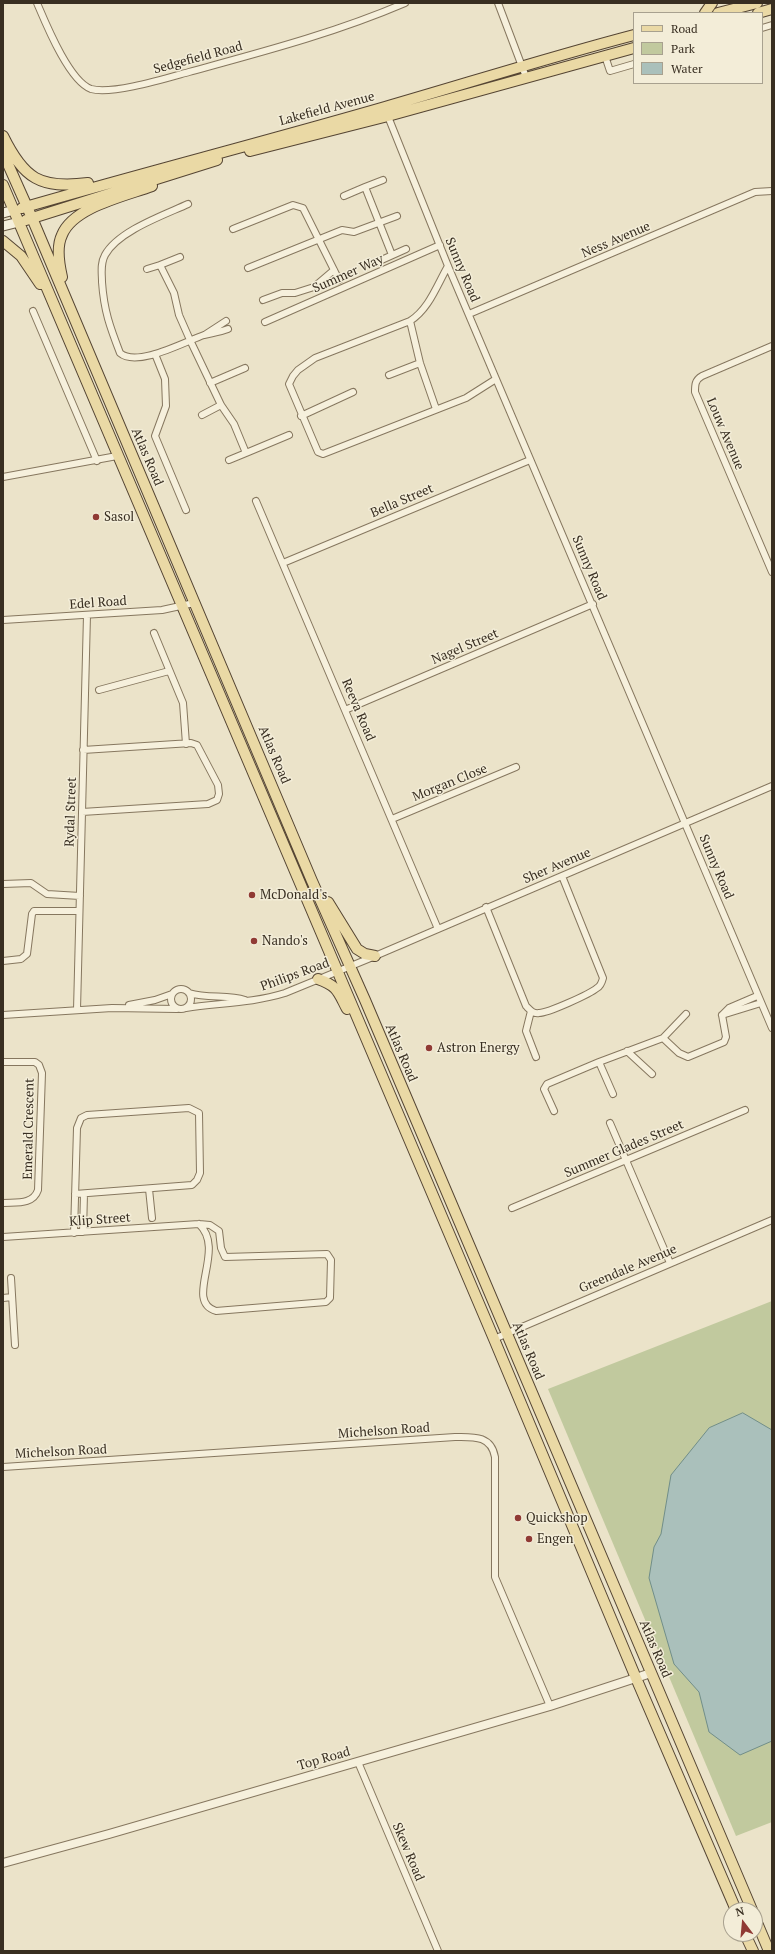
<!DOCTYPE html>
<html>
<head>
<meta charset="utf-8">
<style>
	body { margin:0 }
	#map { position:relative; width:775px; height:1954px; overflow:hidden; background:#ebe3c9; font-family:"PT Serif",serif }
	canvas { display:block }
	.frame { position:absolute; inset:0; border:4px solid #382e21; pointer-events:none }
	.legend { position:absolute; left:633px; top:12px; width:130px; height:72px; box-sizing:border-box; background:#f3edd8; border:1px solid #a8a18f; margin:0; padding:5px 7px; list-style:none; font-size:12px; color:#382e21 }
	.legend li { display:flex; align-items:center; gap:8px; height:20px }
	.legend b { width:20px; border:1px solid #a8a18f }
	.north { position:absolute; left:723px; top:1902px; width:40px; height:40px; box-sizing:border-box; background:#f3edd8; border:1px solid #a8a18f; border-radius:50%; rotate:344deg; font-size:11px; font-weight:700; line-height:16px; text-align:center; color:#382e21 }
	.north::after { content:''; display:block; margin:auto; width:14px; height:18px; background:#903a34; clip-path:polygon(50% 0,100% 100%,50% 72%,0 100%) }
</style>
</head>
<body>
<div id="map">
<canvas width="775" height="1954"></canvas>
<div class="frame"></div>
<ul class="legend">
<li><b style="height:5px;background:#ead9a5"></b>Road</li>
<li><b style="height:11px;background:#c1c99e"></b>Park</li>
<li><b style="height:11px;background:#aac0bb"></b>Water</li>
</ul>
<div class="north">N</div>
</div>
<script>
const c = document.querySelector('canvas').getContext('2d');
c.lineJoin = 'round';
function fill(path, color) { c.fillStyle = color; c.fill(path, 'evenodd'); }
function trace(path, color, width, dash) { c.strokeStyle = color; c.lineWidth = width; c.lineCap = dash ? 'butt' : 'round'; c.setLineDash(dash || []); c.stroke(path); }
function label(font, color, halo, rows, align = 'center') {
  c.font = font + ' "PT Serif",serif'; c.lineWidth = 3; c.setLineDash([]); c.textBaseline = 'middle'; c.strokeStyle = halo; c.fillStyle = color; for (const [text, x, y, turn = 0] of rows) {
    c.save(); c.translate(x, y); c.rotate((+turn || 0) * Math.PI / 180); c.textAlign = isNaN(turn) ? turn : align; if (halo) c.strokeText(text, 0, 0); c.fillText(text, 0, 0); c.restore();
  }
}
fill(new Path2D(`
	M772,1301V1822L736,1836L548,1389Z`), '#c1c99e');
const water = new Path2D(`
	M743,1413L772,1430V1741L740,1755L709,1732L699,1692L674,1664L649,1578L654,1547L661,1534L671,1475L709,1428Z`);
fill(water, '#aac0bb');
trace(water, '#718e89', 1);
const minor = new Path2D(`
	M37,3C46,24 69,81 91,89C112,95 167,78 189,72C262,52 335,33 405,3
	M498,3L526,77
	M762,28L772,25
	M605,56L610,71L634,64
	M387,114L448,266L772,1028
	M365,187L383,180
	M344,196L365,187L392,255
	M188,204C164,215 118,231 105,255C100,264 102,273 102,282C104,311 110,327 120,353C137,368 186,341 204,335C212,333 220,332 228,329
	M233,229L293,205L303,208L339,280
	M180,257L160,265L174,293L179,315L190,340L221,405L234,424L246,453L289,435
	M377,262L406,249
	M248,268L342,230L354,232L397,216
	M147,269L160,265
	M263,300L282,293H295L314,287L334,270
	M33,311L97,461
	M469,314L755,192L772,191
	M410,321C429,309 437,285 448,266
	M265,322L440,245
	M206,334L226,321
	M772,346L702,376C695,380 695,385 695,392L772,572
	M155,354L165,379L166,406L155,436L186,510
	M389,375L420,363
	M210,383L245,368
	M436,409L420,363L410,321L315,358L298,370L293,376L289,384L318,452L323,454L466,398L496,379
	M202,415L221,405
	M301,416L353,392
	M229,460L246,453
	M3,477L117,456
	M256,501L438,929
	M283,563L530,460
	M3,620L162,610L194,603
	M154,633L183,703L186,744
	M99,690L169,671
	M345,710L593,604
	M82,812L208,804L217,800L219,794L218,785L197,745L191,743L83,750
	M392,819L516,767
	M3,884L31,883L47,894L80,896
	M486,907L526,1006C530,1010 533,1014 539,1013C548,1013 590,994 597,988C601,986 602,982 603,978L562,876
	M3,961L21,959L27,954L32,914L34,911H79
	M171 999a10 10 0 1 1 20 0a10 10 0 1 1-20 0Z
	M189,993C208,999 228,994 245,1000
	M129,1005L155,1000L172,994
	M186,1008C219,1003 253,1003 285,993L368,959L772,786
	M77,1010L87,615
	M531,1011L526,1031L536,1057
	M686,1014L663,1038L679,1053L688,1057L724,1042L726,1037L722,1015
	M3,1015L112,1008L177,1009
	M722,1015L729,1008L757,996
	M722,1015L761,1003
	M627,1051L652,1074
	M3,1062H35L39,1065L42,1073L38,1190C33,1205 16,1202 3,1203
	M599,1062L613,1094
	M554,1111L544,1089L547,1084L599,1062L663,1038
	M610,1123L670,1263
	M149,1189L152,1218
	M512,1208L745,1110
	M83,1232L84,1194
	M74,1233L77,1128L81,1118L87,1115L189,1108L199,1113L200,1173L197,1180L192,1185L75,1194
	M3,1237L199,1224L210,1225L219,1231L221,1248L225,1257L327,1254L331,1260L330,1298L326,1302L216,1311C183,1301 227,1250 199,1224
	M11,1278L15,1345
	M3,1298L12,1297
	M494,1339L772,1220
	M3,1467L455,1437C473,1437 491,1435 495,1457V1577L550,1706
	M358,1762L438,1951`);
const tertiary = new Path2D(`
	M3,1863L109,1834L550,1706L651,1673`);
const secondary = new Path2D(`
	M3,213L14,210
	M3,226L19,222`);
const primary = new Path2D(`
	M705,13L712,3
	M718,13L757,3
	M758,13L772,9
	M3,136C24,179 40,189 88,183
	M250,151L388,116L634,48
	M3,153L32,218L312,881L365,1000L752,1910
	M3,185L494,1339L636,1678L736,1910
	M22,208C143,173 264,142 385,107C468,83 550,57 634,35
	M26,220L217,160
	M3,241L21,256L40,284
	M62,277C59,264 56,247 62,235C73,207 125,196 152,186
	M328,902L357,949L365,954L375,956
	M318,979C338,986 338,992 347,1009
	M755,1918L769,1951
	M745,1934L753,1951`);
trace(minor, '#86775f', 8);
trace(tertiary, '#86775f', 10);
trace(secondary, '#685842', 11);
trace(primary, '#554533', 12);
trace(minor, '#f6f0dc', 6);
trace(tertiary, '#f6f0dc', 8);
trace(secondary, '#f6f0dc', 9);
trace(primary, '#ead9a5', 10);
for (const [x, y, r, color] of [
	[96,517,4,"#903a34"],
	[252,895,4,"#903a34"],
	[254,941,4,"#903a34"],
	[429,1048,4,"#903a34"],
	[518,1518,4,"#903a34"],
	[529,1539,4,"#903a34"]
]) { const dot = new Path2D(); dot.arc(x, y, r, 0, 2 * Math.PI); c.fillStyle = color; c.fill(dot); trace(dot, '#f3edd8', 1.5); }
label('13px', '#382e21', '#f3edd8', [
	["Sedgefield Road",198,58,-15],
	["Lakefield Avenue",327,109,-15],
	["Ness Avenue",616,240,-23],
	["Sunny Road",462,270,67],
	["Summer Way",348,274,-24],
	["Louw Avenue",725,434,67],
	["Atlas Road",147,457,67],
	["Bella Street",402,501,-23],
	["Sunny Road",589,568,67],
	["Edel Road",98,603,-4],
	["Nagel Street",465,647,-23],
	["Reeva Road",358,710,67],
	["Atlas Road",274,755,67],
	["Morgan Close",450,783,-22],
	["Rydal Street",71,812,-88],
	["Sher Avenue",557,866,-23],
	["Sunny Road",716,867,67],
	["Philips Road",295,975,-20],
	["Atlas Road",401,1053,67],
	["Emerald Crescent",29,1129,-89],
	["Summer Glades Street",624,1149,-23],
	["Klip Street",100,1220,-4],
	["Greendale Avenue",628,1269,-23],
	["Atlas Road",528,1351,67],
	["Michelson Road",384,1431,-4],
	["Michelson Road",61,1452,-3],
	["Atlas Road",655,1649,67],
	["Top Road",324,1759,-16],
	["Skew Road",408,1852,67]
]);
label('13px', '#382e21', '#f3edd8', [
	["Sasol",104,517],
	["McDonald's",260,895],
	["Nando's",262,941],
	["Astron Energy",437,1048],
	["Quickshop",526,1518],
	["Engen",537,1539]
], 'left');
</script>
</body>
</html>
